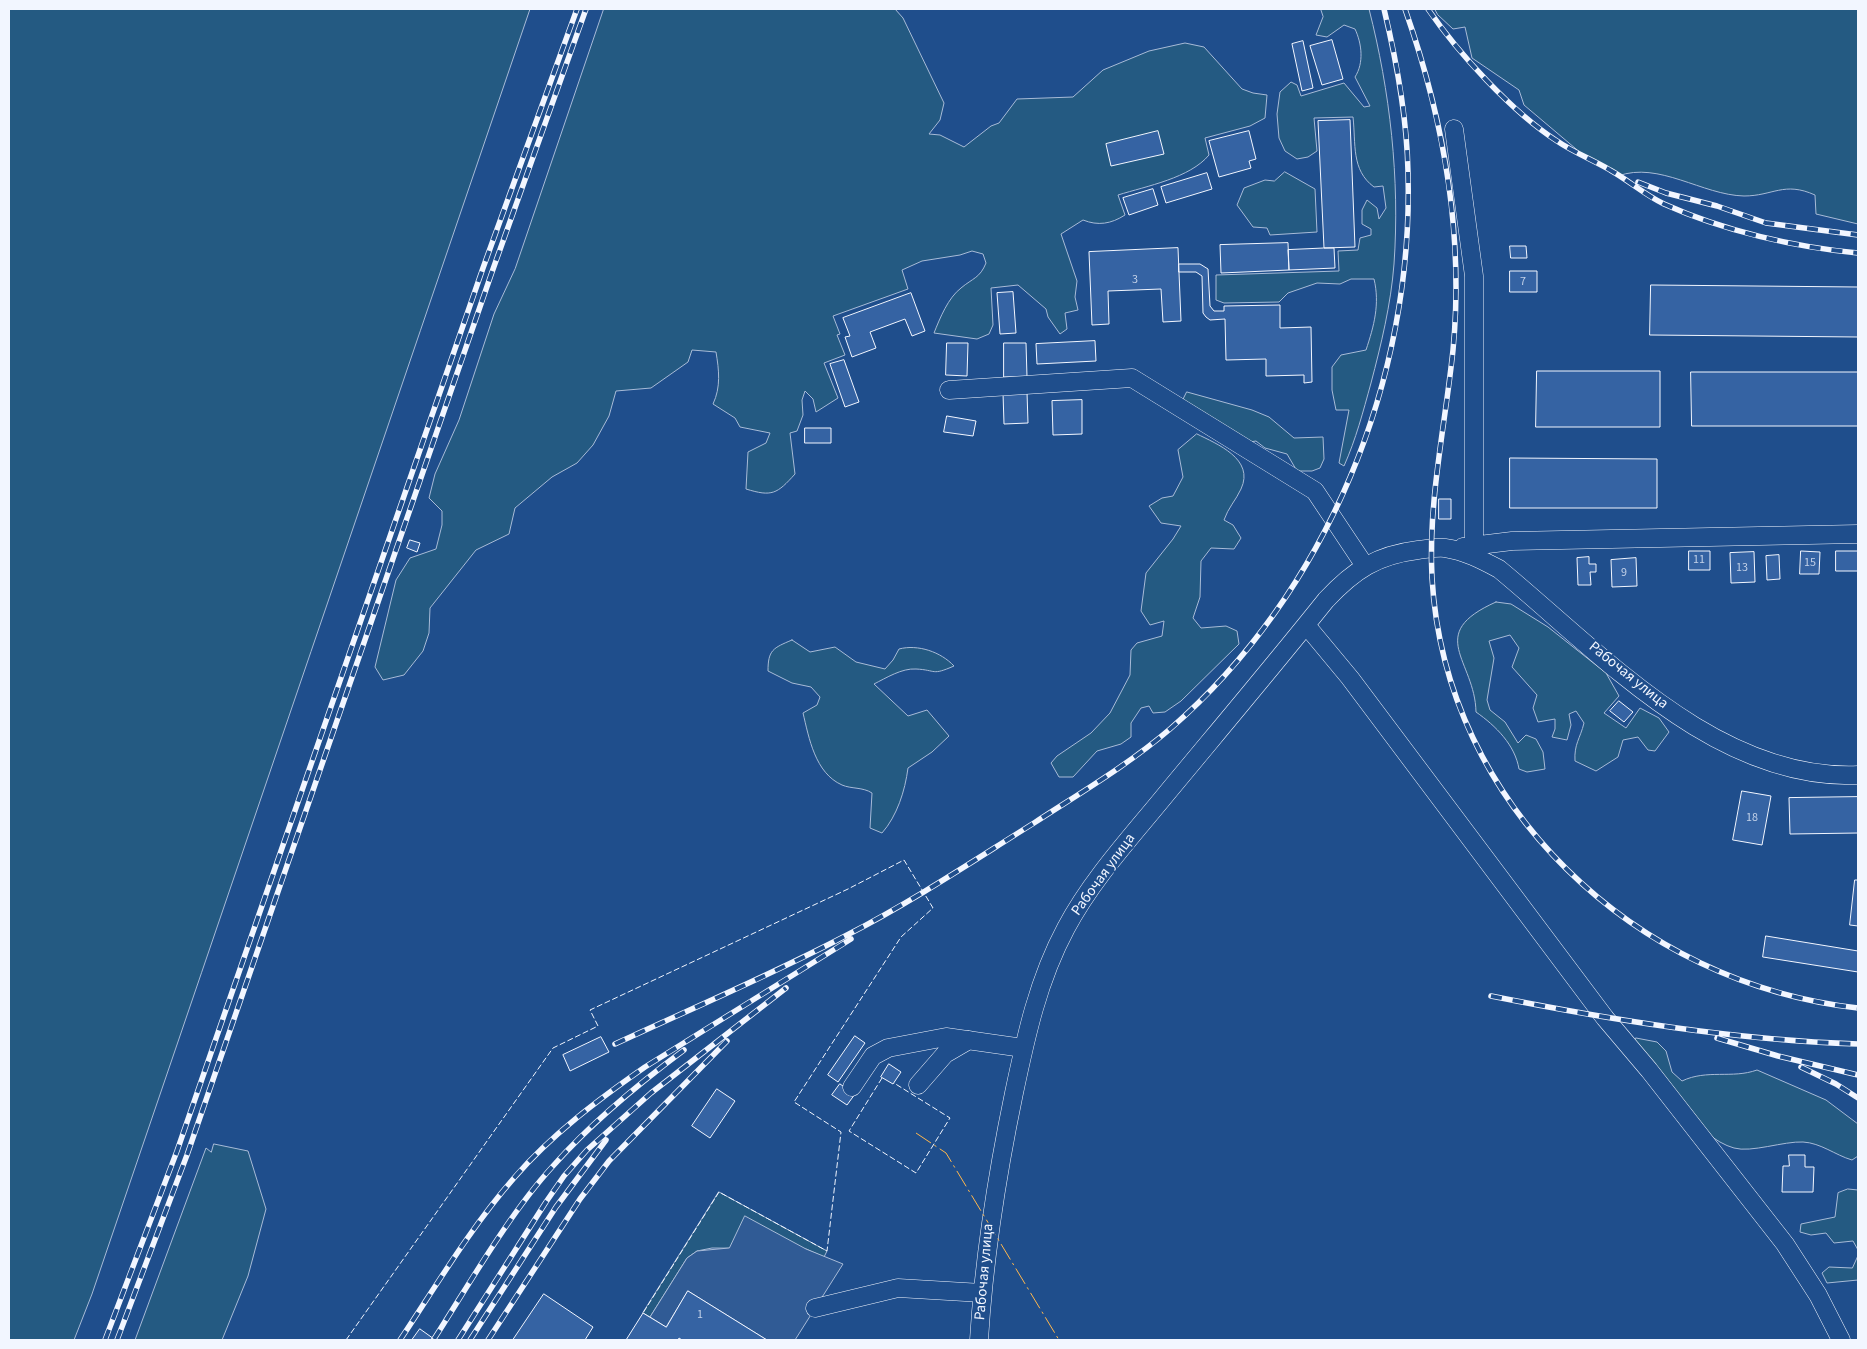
<!DOCTYPE html>
<html>
<head>
<meta charset="utf-8">
<style>
	body { margin:0 }
	#map { position:relative; width:1867px; height:1349px; overflow:hidden; background:#1f4e8c; font-family:"Source Sans 3",sans-serif }
	canvas { display:block }
	.frame { position:absolute; inset:0; border:10px solid #f2f6ff; pointer-events:none }
</style>
</head>
<body>
<div id="map">
<canvas width="1867" height="1349"></canvas>
<div class="frame"></div>
</div>
<script>
const c = document.querySelector('canvas').getContext('2d');
c.lineJoin = 'round';
function fill(path, color) { c.fillStyle = color; c.fill(path, 'evenodd'); }
function trace(path, color, width, dash) { c.strokeStyle = color; c.lineWidth = width; c.lineCap = dash ? 'butt' : 'round'; c.setLineDash(dash || []); c.stroke(path); }
function label(font, color, halo, rows, align = 'center') {
  c.font = font + ' "Source Sans 3",sans-serif'; c.lineWidth = 4; c.setLineDash([]); c.textBaseline = 'middle'; c.strokeStyle = halo; c.fillStyle = color; for (const [text, x, y, turn = 0] of rows) {
    c.save(); c.translate(x, y); c.rotate((+turn || 0) * Math.PI / 180); c.textAlign = isNaN(turn) ? turn : align; if (halo) c.strokeText(text, 0, 0); c.fillText(text, 0, 0); c.restore();
  }
}
const green = new Path2D(`
	M9,9H530L92,1294L74,1340H9Z
	M604,9H895L903,18L944,103L940,120L929,134L940,135L964,147L991,126L999,123L1017,99L1073,97L1103,70L1149,51L1185,43L1204,47L1242,89L1253,93L1267,95L1265,118L1250,126L1205,138L1209,155C1190,178 1147,186 1118,195L1125,215C1111,224 1098,226 1083,220L1061,234L1077,281L1075,297L1078,310L1065,313L1067,329L1060,334L1048,317L1046,309L1018,285L991,288L993,325L989,334L977,339L934,333C940,318 948,298 961,288C973,278 980,278 986,263L983,254L972,251L960,255L922,261L902,270L908,289L833,316L840,334L837,335L845,355L824,363L838,398L816,412L813,399L805,391L802,400L803,415L797,431L790,433L795,474C777,494 772,497 746,489L748,452L766,443L770,433L740,427L735,418L713,404C721,387 719,370 716,352L692,350L688,362L651,388L616,391L609,416L593,445L577,463L552,477L515,508L509,534L476,550L430,608L429,633L423,651L404,675L383,680L375,667L396,580L410,558L436,549L442,525V511L429,498L435,474L459,420L494,314L515,269Z
	M1321,9H1369C1390,91 1400,179 1394,264C1391,304 1381,345 1371,383C1363,412 1356,439 1344,466L1339,463L1349,410H1336L1332,390V367L1341,355L1366,350C1374,326 1380,304 1374,279H1351L1340,284L1317,283L1288,293L1279,302L1224,303L1216,300V275L1339,271L1338,251L1358,250L1360,238L1371,235V229L1362,224V210L1367,200L1377,208L1379,219L1386,208L1383,186L1374,187C1351,170 1356,144 1353,117L1314,118L1317,151L1308,157L1297,159L1285,151L1279,138L1277,114L1280,92L1291,82L1297,85L1301,96L1344,83L1364,107L1370,106L1355,77C1364,63 1362,44 1355,29L1344,25L1327,37L1316,35L1323,17Z
	M1435,9H1858V224L1816,214L1815,195C1784,181 1773,196 1744,196C1702,195 1659,161 1618,176L1582,154L1524,105L1519,90L1472,58L1465,27L1453,29L1438,15Z
	M1285,172L1315,189L1317,232L1270,235L1267,228L1253,227L1237,205L1244,188L1265,180L1274,181Z
	M1187,392L1252,410L1269,417L1294,438L1323,437L1324,459L1320,468L1312,471H1297L1287,454L1265,448L1256,441L1243,443L1183,400Z
	M1197,434C1217,444 1255,459 1241,489C1236,500 1228,508 1224,520L1233,525L1241,538L1234,549L1211,548L1201,561L1200,597L1193,618L1201,628L1226,626L1237,631L1239,644L1181,701L1165,712L1153,713L1149,706L1141,708L1131,723V737L1121,744L1097,751L1073,777H1059L1051,763L1057,756L1091,733L1110,713L1130,675L1131,650L1137,643L1162,636L1164,621L1150,625L1141,611L1146,573L1173,539L1181,526L1161,523L1149,506L1162,498L1173,496L1183,477L1178,450Z
	M1496,602L1511,604L1548,627L1606,673L1619,696L1604,713L1626,728L1640,708L1659,718L1669,732L1655,751L1648,750L1638,737L1623,740L1618,757L1596,771L1575,761C1574,744 1580,739 1584,723L1576,711L1569,714L1571,725L1567,740L1552,737L1555,729V719L1538,722L1533,708L1537,695L1512,667L1519,648L1510,635L1489,641L1494,658L1487,700L1490,710L1505,722L1518,743L1526,735L1536,739L1543,752L1545,769L1527,772L1519,769C1515,745 1496,726 1476,712C1475,660 1424,634 1496,602Z
	M792,640L810,652L835,647L856,662L885,669L893,660L899,649C918,644 941,652 954,666C931,676 937,670 916,669C902,668 886,678 874,684L908,716L927,710L949,736L932,752L908,768C905,791 897,816 882,833L870,828L872,793C863,787 851,789 842,785C815,773 809,738 803,713L817,705L820,697L811,687L792,683L768,671C768,650 773,648 792,640Z
	M1636,1038L1657,1042L1666,1051L1672,1072L1682,1081C1707,1069 1732,1079 1757,1070L1826,1100L1858,1124V1156L1852,1160C1835,1155 1821,1143 1803,1142C1784,1141 1751,1153 1734,1148C1697,1138 1656,1077 1631,1048Z
	M214,1144L248,1151L266,1209L248,1276L222,1340H135L206,1148L211,1152Z
	M1848,1189L1858,1190V1250L1853,1241L1834,1243L1826,1233L1811,1235L1800,1232L1801,1224L1835,1217L1838,1193Z
	M719,1192L827,1251L824,1257L806,1249L712,1248L697,1251L687,1258L650,1317L643,1313Z
	M1858,1256V1280L1827,1283L1822,1273L1829,1267L1852,1268Z`);
fill(green, '#245a82');
trace(green, '#a8bbd7', 1);
const parking = new Path2D(`
	M745,1216L806,1249L843,1264L795,1340H767L688,1291L666,1327L650,1317L687,1258L697,1251L729,1248Z`);
fill(parking, '#305b95');
trace(parking, '#a8bbd7', 1);
const building = new Path2D(`
	M1332,40L1343,79L1322,85L1310,46Z
	M1303,41L1313,88L1302,91L1292,44Z
	M1350,120L1355,247L1324,248L1318,121Z
	M1158,131L1164,154L1111,166L1106,144Z
	M1249,131L1256,159L1249,161L1251,168L1219,177L1209,141Z
	M1207,173L1212,189L1166,203L1161,187Z
	M1153,189L1158,205L1129,215L1123,198Z
	M1288,243L1289,270L1221,273L1220,245Z
	M1510,246H1526L1527,258H1511Z
	M1178,248L1181,321L1163,322L1161,289L1108,291L1109,324L1092,325L1089,252Z
	M1324,248H1334L1335,268L1289,270L1288,250Z
	M1179,264H1200L1208,269L1210,306L1214,311H1224V306L1280,305V328L1311,327L1312,382L1304,383V375L1266,376V359L1226,360L1225,319L1210,320L1206,317L1203,313L1202,276L1196,272H1179Z
	M1510,271H1537V292H1510Z
	M1651,285L1858,287V337L1650,335Z
	M1013,292L1016,333L1000,334L997,293Z
	M911,293L925,331L912,336L905,319L870,332L876,348L852,357L845,337L850,336L843,318Z
	M1095,341L1096,361L1037,364L1036,344Z
	M947,343H968L967,376L946,375Z
	M1004,343H1026L1027,377H1004Z
	M844,360L859,402L845,407L830,364Z
	M1537,371H1660V427H1536Z
	M1691,372H1858V426H1692Z
	M1027,392L1028,423L1004,424L1003,393Z
	M1082,400V434L1053,435L1052,401Z
	M947,416L976,421L973,436L944,432Z
	M805,428H831V443H805Z
	M1510,458L1657,459V508H1510Z
	M1439,499H1451V519H1439Z
	M410,540L420,543L417,552L407,548Z
	M1689,551H1710V570H1689Z
	M1801,551L1820,552L1819,574H1800Z
	M1836,551H1858V571H1836Z
	M1754,552L1755,582L1731,583L1730,553Z
	M1779,555L1780,579L1767,580L1766,556Z
	M1589,557V564H1596V572H1590L1591,585H1578L1577,558Z
	M1636,558L1637,586L1612,587L1611,560Z
	M1619,701L1633,712L1624,722L1610,711Z
	M1742,791L1771,796L1762,845L1733,840Z
	M1858,797V833L1790,834L1789,798Z
	M1855,880H1858V926L1850,925Z
	M1766,936L1858,951V972L1763,957Z
	M855,1036L865,1043L838,1082L828,1075Z
	M601,1037L609,1052L570,1071L563,1055Z
	M889,1064L901,1072L893,1084L881,1077Z
	M840,1084L855,1094L847,1105L832,1095Z
	M717,1089L735,1101L710,1138L692,1126Z
	M1789,1155H1805V1167H1814L1813,1192H1782L1783,1166H1789Z
	M688,1291L767,1340H682L679,1338L678,1340H626L643,1313L666,1327Z
	M544,1294L593,1327L585,1340H513Z
	M420,1329L434,1339L437,1340H412Z`);
fill(building, '#3563a3');
trace(building, '#f2f6ff', 1);
const minor = new Path2D(`
	M1454,129L1474,276V546
	M949,390L1132,378L1315,491L1365,566
	M1463,547L1512,541L1858,534
	M1306,625L1350,678L1605,1018L1649,1070L1785,1244L1818,1295L1841,1340
	M918,1085L945,1054L969,1040
	M852,1087L873,1056L888,1048L946,1037L1023,1048
	M815,1308L898,1288L982,1293
	M979,1340C984,1257 997,1175 1014,1093C1026,1036 1038,980 1066,928C1092,879 1132,836 1167,793C1220,729 1274,665 1326,600C1354,570 1377,555 1418,550C1427,549 1437,547 1445,548C1465,551 1482,560 1499,569C1601,653 1716,781 1858,775`);
trace(minor, '#f2f6ff', 19);
trace(minor, '#1f4e8c', 18);
const rail = new Path2D(`
	M1405,9C1443,117 1464,235 1453,350C1445,427 1428,501 1432,578C1445,806 1637,984 1858,1008
	M1428,9C1458,53 1512,112 1557,141C1573,152 1593,160 1610,170C1628,180 1645,195 1664,204C1724,231 1794,247 1858,253
	M1638,182L1666,193L1717,206L1766,223L1858,235
	M1491,996C1612,1020 1734,1040 1858,1044
	M1717,1038L1778,1056L1858,1075
	M615,1044C693,1008 773,974 849,934C913,901 973,861 1034,823C1080,793 1128,765 1170,729C1327,593 1414,379 1408,172C1407,117 1397,63 1384,9
	M1801,1067L1836,1084L1858,1098
	M434,1339C470,1283 509,1214 553,1166C592,1122 637,1085 684,1050
	M105,1340L177,1151L483,268L577,9
	M117,1340L187,1155L492,272L586,9
	M400,1340C436,1286 471,1227 514,1178C551,1135 599,1099 645,1067L851,939
	M458,1340L546,1202L564,1176L587,1150L651,1093L786,988
	M470,1340L556,1207L606,1140
	M488,1340L580,1199L609,1161L727,1041`);
trace(rail, '#f2f6ff', 5.5);
trace(rail, '#1f4e8c', 4, [11]);
trace(new Path2D(`
	M882,1078L849,1131L916,1173L950,1118L894,1083
	M346,1340L553,1048L598,1026L590,1010L848,889L904,860L933,908L901,937L794,1102L841,1132L827,1251L719,1192L643,1313`), '#f2f6ff', 1, [6, 2.5]);
trace(new Path2D(`
	M916,1133L946,1153L1059,1340`), '#ffb74d', 1, [18, 4, 2.5, 4]);
label('12px', '#c3d1e8', null, [
	["3",1135,280],
	["7",1523,282],
	["11",1699,560],
	["15",1810,563],
	["13",1742,568],
	["9",1624,573],
	["18",1752,818],
	["1",700,1315]
]);
label('15px', '#f2f6ff', '#1f4e8c', [
	["Рабочая улица",1628,676,39],
	["Рабочая улица",1104,875,-54],
	["Рабочая улица",985,1272,-85]
]);
</script>
</body>
</html>
